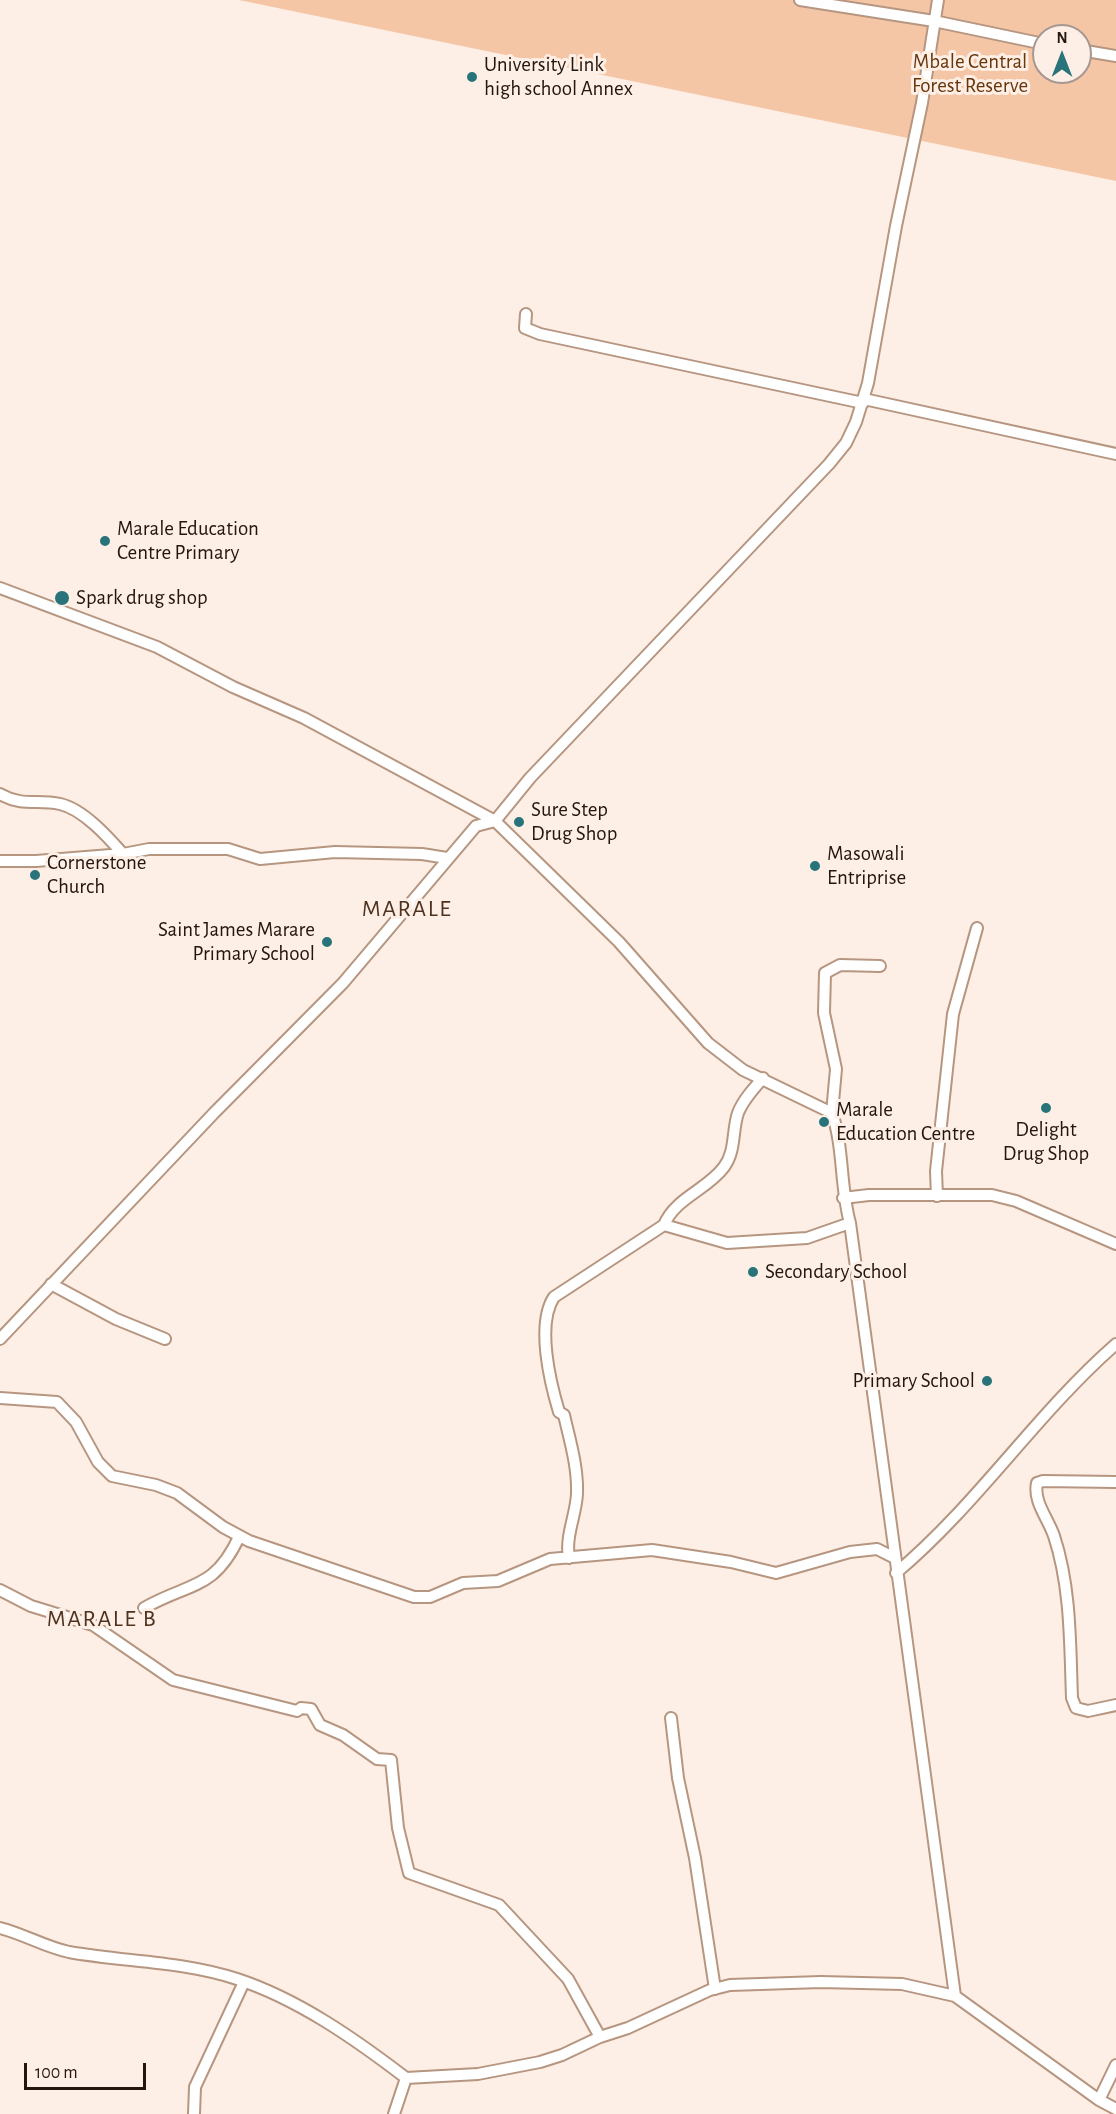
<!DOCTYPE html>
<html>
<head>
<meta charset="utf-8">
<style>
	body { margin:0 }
	#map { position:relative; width:1116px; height:2114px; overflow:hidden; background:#feefe6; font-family:"Alegreya Sans",sans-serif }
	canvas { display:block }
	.north { position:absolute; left:1032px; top:24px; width:60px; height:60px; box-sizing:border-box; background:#feefe6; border:2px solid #a69890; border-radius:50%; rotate:0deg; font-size:16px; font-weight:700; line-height:24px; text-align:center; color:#22160e }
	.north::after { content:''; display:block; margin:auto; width:21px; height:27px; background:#29737a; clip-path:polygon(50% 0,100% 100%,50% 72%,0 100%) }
	.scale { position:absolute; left:24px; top:2063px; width:122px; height:27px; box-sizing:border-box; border:3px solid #22160e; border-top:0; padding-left:8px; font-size:18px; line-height:21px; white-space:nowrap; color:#22160e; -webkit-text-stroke:4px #feefe6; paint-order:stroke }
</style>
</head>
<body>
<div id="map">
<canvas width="1116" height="2114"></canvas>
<div class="north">N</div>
<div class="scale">100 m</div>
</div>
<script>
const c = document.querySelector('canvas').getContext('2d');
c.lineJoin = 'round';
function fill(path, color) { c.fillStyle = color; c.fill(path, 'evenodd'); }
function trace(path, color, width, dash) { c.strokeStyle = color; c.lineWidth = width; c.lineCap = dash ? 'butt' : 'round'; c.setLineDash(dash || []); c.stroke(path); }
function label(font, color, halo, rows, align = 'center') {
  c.font = font + ' "Alegreya Sans",sans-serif'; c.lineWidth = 6; c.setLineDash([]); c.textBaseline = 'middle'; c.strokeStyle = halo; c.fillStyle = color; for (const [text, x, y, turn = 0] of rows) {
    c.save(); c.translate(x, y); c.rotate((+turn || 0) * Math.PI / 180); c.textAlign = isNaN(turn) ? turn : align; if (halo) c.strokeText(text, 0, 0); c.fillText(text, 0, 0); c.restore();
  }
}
fill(new Path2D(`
	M239,0H1116V181ZM1044,36H1080V72H1044Z`), '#f5c6a6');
const minor = new Path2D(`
	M800,0L934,21L1044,44
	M1080,50L1116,56
	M526,314L525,328L540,334L863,403
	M864,399L1116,454
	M0,588L157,647L233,687L304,718L495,821L619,942L708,1043L743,1070L832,1113C844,1148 840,1187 850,1223L955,1996L1099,2100L1116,2109
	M0,794C23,807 37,799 60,804C83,809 108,837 123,854L149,849H228L260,859L335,852L422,854L447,858
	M0,861H36L123,854
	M832,1113L836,1069L824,1013L825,973L840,965L880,966
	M937,1196L936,1171L953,1014L977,928
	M843,1198L869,1195H992L1016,1201L1116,1244
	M664,1225C675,1198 707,1190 724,1167C736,1151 732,1130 738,1113C743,1100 754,1088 763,1078
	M51,1284L116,1319L165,1339
	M0,1339L214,1113L343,983L476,826L495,821L530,778L829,464L846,443L856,422L868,383L896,226L922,103L938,0
	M0,1398L57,1402L76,1422L98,1462L112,1476L156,1485L177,1493L223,1527L249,1541L414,1597H430L463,1583L498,1581L550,1559L652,1550L731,1562L776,1573L850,1552L877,1549L893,1557
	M1116,1482L1043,1481L1037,1483C1033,1502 1048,1518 1054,1536C1071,1587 1070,1644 1072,1698L1076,1708L1088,1711L1116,1705
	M569,1558C565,1536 576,1515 577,1494C578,1467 570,1441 564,1415L559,1412C550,1382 536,1324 554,1297L664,1225L727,1243L807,1238L850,1223
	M896,1573C978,1504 1036,1414 1116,1344
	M0,1590L31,1606L93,1625L173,1680L297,1711L301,1708L311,1709L320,1725L343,1735L377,1759L391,1760L398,1828L409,1873L499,1905L568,1979L600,2037
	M144,1608C189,1582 214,1591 239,1537
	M671,1718L678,1778L695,1858L715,1989
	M0,1928C24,1934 45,1947 69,1952C125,1962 182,1961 237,1979C298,1999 355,2039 406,2078
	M1099,2100L1116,2065
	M194,2114L195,2087L244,1982
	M394,2114L406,2078L478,2074L540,2062L562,2055L600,2037L628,2028L710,1990L730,1985L821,1982L902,1984L955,1996`);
trace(minor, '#b69680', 14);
trace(minor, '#fff', 10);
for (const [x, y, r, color] of [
	[472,77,6,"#29737a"],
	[105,541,6,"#29737a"],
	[62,598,8,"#29737a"],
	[519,822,6,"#29737a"],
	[815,866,6,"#29737a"],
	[35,875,6,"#29737a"],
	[327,942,6,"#29737a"],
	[1046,1108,6,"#29737a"],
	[824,1122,6,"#29737a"],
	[753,1272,6,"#29737a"],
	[987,1381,6,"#29737a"]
]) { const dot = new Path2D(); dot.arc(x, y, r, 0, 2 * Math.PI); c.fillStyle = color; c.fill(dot); trace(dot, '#feefe6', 2); }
label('21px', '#68360b', '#feefe6', [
	["Mbale Central",970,62],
	["Forest Reserve",970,86]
]);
label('21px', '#22160e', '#feefe6', [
	["University Link",484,65],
	["high school Annex",484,89],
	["Marale Education",117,529],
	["Centre Primary",117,553],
	["Spark drug shop",76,598],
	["Sure Step",531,810],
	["Drug Shop",531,834],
	["Masowali",827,854],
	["Entriprise",827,878],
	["Cornerstone",47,863],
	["Church",47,887],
	["Saint James Marare",315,930,"right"],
	["Primary School",315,954,"right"],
	["Marale",836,1110],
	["Education Centre",836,1134],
	["Delight",1046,1130,"center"],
	["Drug Shop",1046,1154,"center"],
	["Secondary School",765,1272],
	["Primary School",975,1381,"right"]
], 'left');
c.letterSpacing = '1.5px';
label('24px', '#4e3320', '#feefe6', [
	["MARALE",407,909],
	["MARALE B",102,1619]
]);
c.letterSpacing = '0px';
</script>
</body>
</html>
